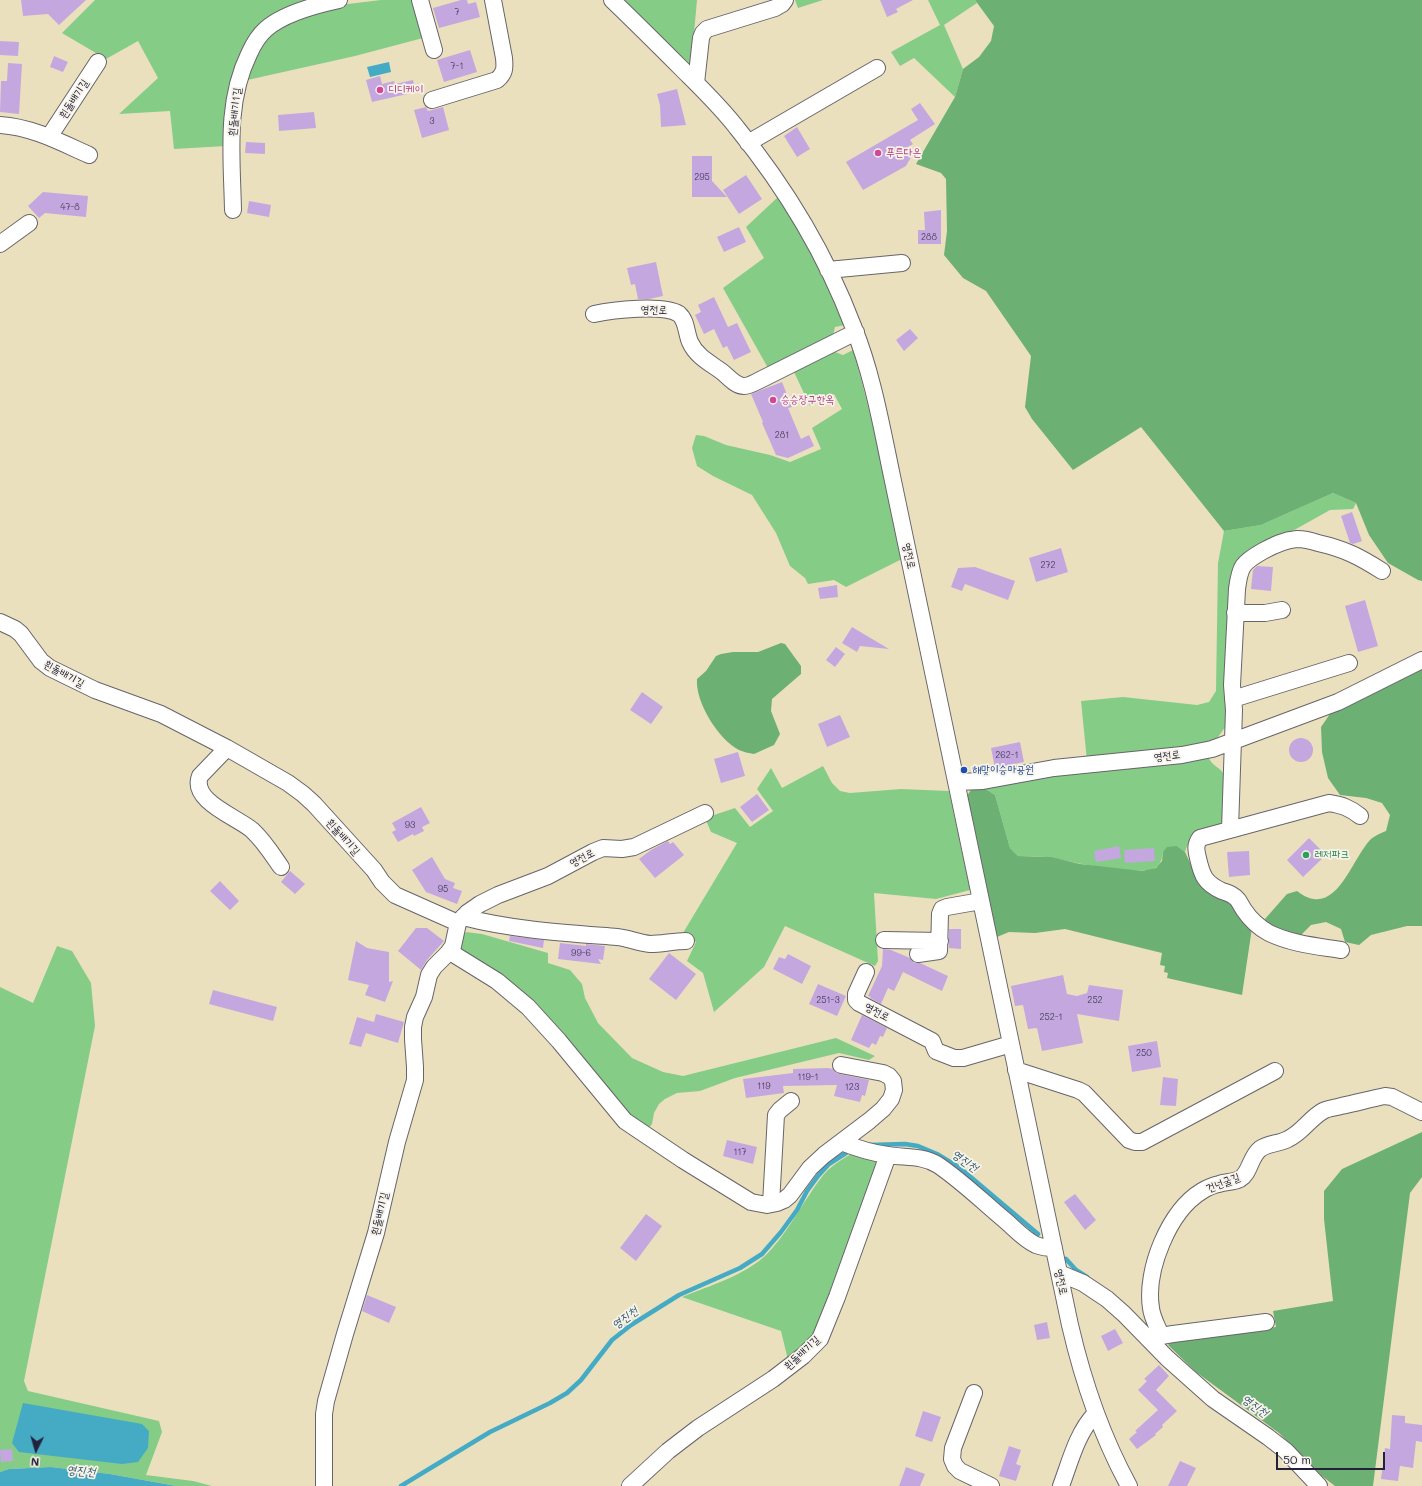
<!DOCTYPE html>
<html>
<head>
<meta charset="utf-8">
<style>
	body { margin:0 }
	#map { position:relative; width:1422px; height:1486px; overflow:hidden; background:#eae0be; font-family:Mali,sans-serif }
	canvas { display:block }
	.north { position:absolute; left:16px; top:1430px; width:40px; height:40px; -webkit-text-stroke:3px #f7f3e8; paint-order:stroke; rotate:185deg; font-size:11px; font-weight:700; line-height:16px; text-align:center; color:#22223b }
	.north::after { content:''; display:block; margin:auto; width:14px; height:18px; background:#22223b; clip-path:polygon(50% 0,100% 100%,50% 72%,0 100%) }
	.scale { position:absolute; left:1276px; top:1452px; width:109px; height:18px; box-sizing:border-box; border:2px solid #22223b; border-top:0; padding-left:5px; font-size:12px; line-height:14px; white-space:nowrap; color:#22223b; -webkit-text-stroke:3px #f7f3e8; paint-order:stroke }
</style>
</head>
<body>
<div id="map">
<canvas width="1422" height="1486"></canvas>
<div class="north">N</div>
<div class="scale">50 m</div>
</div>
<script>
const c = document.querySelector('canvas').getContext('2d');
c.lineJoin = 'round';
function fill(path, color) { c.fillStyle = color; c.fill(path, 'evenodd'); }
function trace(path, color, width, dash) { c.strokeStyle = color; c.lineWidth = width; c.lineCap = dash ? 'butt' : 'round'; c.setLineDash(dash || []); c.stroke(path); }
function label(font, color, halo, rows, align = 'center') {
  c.font = font + ' Mali,"Poor Story",sans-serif'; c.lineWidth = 3.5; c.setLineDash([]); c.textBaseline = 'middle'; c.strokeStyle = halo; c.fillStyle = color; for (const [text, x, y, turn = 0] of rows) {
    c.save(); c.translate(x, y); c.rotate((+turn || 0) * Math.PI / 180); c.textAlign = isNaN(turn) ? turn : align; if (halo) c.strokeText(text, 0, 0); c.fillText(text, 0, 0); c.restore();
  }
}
fill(new Path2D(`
	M95,0H309L261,27L226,146L174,149L170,111L119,114L158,78L138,41L106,59L62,33Z
	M381,0H412L423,38L355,56L243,81L266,34L311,11L348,4Z
	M622,0H697L691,66Z
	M795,0H823L798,8Z
	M928,0H975L977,3L944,25L963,69L955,97L914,58L900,66L891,52L940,25Z
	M778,197L807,245L830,288L845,325L835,327L832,339L768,368L723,288L764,258L746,227Z
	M853,350C873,419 887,489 902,559L846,587L834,580L808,584L805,578L790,566L776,533L752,495L713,476L697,466L692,448L696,435L704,436L726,445L770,455L790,462L821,449L812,428L842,409L834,394L810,406L794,372L835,352L843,355Z
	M1333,493L1356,503L1353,509L1330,510L1237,562L1226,726L1218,737L1208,744L1087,761L1081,701L1123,697L1197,705L1209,702L1216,691L1218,563L1224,531L1261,525Z
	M1208,756C1212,767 1219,766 1223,773C1227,782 1223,816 1222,828C1202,833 1192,831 1185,852L1177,846L1163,852C1162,858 1161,865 1155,868C1138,877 1073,862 1052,858C1041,856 1029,856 1018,856L1010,848L995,795L984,788L1010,781Z
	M823,766L832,783L840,791L850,793L901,789L949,791L970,890L936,899L874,893L878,961L875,966L785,926L764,967L714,1012L703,973L687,961L696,942L683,933L737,843L711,832L705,818L735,808L750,827L773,811L757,789L771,768L782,788Z
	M466,932L482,934L548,953V963L570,970L582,984L585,998L598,1023L632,1058L663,1072L683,1076L836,1038L875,1056L869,1060L839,1053L735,1078L700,1091L677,1093L665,1099L659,1104L654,1113L652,1124L648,1129H642L465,957C459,946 459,943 466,932Z
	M57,946L72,951L91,983L95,1026L24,1381L28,1391L159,1421L162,1432L146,1475L193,1481L212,1486H176L110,1474L51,1467L9,1469L0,1472V987L33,1003Z
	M853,1153L881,1158L822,1326L788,1360L781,1331L682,1297C709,1286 746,1275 767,1254C784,1237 796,1214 810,1194C815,1186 821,1177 828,1170C836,1163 844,1158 853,1153Z`), '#85cc87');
fill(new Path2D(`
	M975,0H1422V581L1418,580L1388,563L1369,535L1356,503L1333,493L1261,525L1224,531L1141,427L1073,470L1032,419L1025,407L1031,356L986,291L963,278L944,255L947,231L946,179L941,173L916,164L955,97L963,69L979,57L991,41L994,26Z
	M781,643L785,644L801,666V674L772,699L771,711L780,734L774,745L754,754C749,753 743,752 739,750C719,740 695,702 697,679L706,671L716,656L721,654L733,652H758Z
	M1422,666V926H1407L1371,935L1359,945L1345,942L1341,929L1326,922L1311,925L1299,937L1269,927L1265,919L1287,894L1297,891C1335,921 1350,862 1370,840C1374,836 1381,833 1386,831L1390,815L1382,803L1366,798L1340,795L1328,778L1322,752L1321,727L1332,711Z
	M984,788L995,795L1010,848L1018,856L1051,857L1080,864L1142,871L1156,868L1162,861L1163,852L1167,847L1177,846L1185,852L1198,880L1230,902L1235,911L1252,928L1242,995L1167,978L1168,973L1164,972L1165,966L1160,965L1162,953L1065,929L1035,933L1009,932L997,937L966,797L971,790Z
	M1422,1132V1177L1410,1193L1373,1486H1335L1322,1476L1279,1433L1196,1372L1168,1345L1173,1339L1276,1327L1273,1311L1333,1301L1324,1219V1191L1342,1169Z`), '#6cb074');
fill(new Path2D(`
	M389,62L391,72L370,77L367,67Z
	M23,1403L142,1424L149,1431L148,1448L138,1462L122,1464L19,1452L12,1443Z
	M51,1467L110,1474L176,1486H0V1472L9,1469Z`), '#45abc5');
trace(new Path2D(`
	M869,1145L905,1144L918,1146L937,1154L960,1168L1038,1234
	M1066,1259L1076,1270L1087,1277
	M401,1486L490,1432L550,1403L567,1393L581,1380L612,1340L631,1325L679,1295L740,1268L762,1254L781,1232L797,1210L807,1191L818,1176L829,1164L846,1153`), '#45abc5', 4.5);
fill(new Path2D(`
	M21,0H86L59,25L48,14L23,16Z
	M461,0H467L468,4L476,2L480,17L439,28L433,8Z
	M880,0H913L896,9L898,12L887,17Z
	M0,41L19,42L18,56L0,55Z
	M470,50L477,72L444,82L437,60Z
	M54,56L68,62L63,72L50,67Z
	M8,63L22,64L19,114L0,112L1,81H7Z
	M380,76L382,84L394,81L395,84L413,80L416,92L372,102L366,80Z
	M677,89L686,125L661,127L660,105L657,94Z
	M920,103L935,124L910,140L913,144L901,151L911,157L906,166L863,190L846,162L918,120L911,109Z
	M426,107L428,111L443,107L449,130L422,138L414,110Z
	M314,112L316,128L279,131L278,115Z
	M797,127L810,149L797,157L784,136Z
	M246,142L265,143V154L245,153Z
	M692,156H712V181L727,197H692Z
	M746,175L762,199L739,214L723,190Z
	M43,192L88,196L86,217L45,213L39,218L28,206Z
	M249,201L271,205L269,217L247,213Z
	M941,210V244H918V230H925L924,212Z
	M739,227L746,242L724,252L717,237Z
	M656,262L663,296L649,299H638L635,284L631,285L627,268Z
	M714,297L728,327L737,323L751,352L734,360L727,346L723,348L714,329L704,334L695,315L701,312L698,305Z
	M910,329L918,338L904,351L896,340Z
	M782,382L792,407L788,408L801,439L809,435L814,446L788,458L776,455L762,423L763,422L751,394Z
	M1352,512L1362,541L1353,544L1350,543L1341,516Z
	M1061,548L1068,572L1036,582L1029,558Z
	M1257,566L1273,567L1271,591L1251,589L1253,570Z
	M975,567L1015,581L1008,600L965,584L962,591L951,587L958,568Z
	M837,585L838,597L820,599L818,588Z
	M1365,600L1378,646L1358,652L1345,606Z
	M852,627L889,649L860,646L857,652L842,643Z
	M836,647L845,654L835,667L826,660Z
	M642,692L663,707L651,724L630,710Z
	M840,715L850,737L827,747L818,724Z
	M1289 750a12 12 0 1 1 24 0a12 12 0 1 1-24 0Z
	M1020,742L1024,762L995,768L991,748Z
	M738,752L745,776L721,783L714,759Z
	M757,794L769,810L752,822L740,807Z
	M421,807L430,823L422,827L424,831L414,836L413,834L398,842L392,832L396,830L392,823Z
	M1309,838L1326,855L1303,877L1287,860Z
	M668,841L670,844L673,842L684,855L655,878L639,859L651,850Z
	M1119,846L1121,858L1096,862L1094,851Z
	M1154,848L1155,861L1125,863L1124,850Z
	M1249,851L1250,875L1229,877L1227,852Z
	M432,857L445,879L455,883L453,888L462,891L457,904L426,892L412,870Z
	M290,871L305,884L295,894L281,882Z
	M220,881L239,901L230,910L210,891Z
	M416,928H427L444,941L427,960L421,970L398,951Z
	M949,929H961V949L949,948Z
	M510,936L544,940L543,948L509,941Z
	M356,941L367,948L389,952V982L393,981L385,1002L365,995L369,985L348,980Z
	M560,943L586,946V944L605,946L603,960L598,959L601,964L558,959Z
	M883,949L891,950L910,958L914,963H920L948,976L942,991L903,972L894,991L888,988L881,1004L870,998L871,997L868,996L882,966Z
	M669,953L696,974L676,1000L649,979Z
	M788,954L811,966L802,984L773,969L779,957L785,959Z
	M1063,975L1067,994L1077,996L1087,993L1089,985L1123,990L1119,1021L1077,1014L1083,1043L1042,1051L1037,1028L1028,1029L1023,1005L1015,1006L1011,986Z
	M818,984L846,996L837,1016L809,1004Z
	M213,990L277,1007L273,1021L209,1004Z
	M376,1014L404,1022L398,1043L366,1033L361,1047L349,1044L357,1017L374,1022Z
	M862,1015L887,1028L883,1037L880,1036L876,1045L872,1043L869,1048L851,1040Z
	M1157,1041L1161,1067L1132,1072L1128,1046Z
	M828,1068L833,1069L835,1072L839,1074L869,1080L865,1096L862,1095L860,1102L834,1096L837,1085L783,1086L784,1093L746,1098L743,1079L793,1073V1069Z
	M1163,1077L1178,1079L1176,1106L1160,1105Z
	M727,1140L757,1147L753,1164L723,1156Z
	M1075,1194L1096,1220L1085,1230L1064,1202Z
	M646,1214L662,1226L636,1261L620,1248Z
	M367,1295L396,1307L389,1323L362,1311Z
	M1047,1322L1050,1338L1037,1340L1034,1325Z
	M1115,1329L1123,1343L1108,1351L1101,1336Z
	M1159,1365L1169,1376L1156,1390L1177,1411L1162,1425L1163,1427L1155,1434L1156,1435L1137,1449L1129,1439L1137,1432L1135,1431L1158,1410L1138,1390L1147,1381L1144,1379Z
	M923,1411L941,1417L932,1442L915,1436Z
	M1392,1415L1405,1416V1423L1422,1425V1442L1416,1441L1413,1468L1400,1466L1398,1481L1381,1479L1385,1448L1390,1449Z
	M1009,1446L1021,1450L1016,1464L1021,1466L1016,1481L999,1476Z
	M12,1449L13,1461L1,1462L0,1450Z
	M1180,1461L1196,1468L1187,1486H1168Z
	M906,1467L925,1474L920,1486H899Z`), '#c5a7df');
const minor = new Path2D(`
	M420,0L434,50
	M612,0C635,22 658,45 681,68C700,87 720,106 737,128C785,187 826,255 853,326C873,375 882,429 893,481L1070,1325C1083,1381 1101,1435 1129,1486
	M696,83L701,38L703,33L707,29L775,8L782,4L785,0
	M432,100L497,80C505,73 505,68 504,58L493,0
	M0,125C32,127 60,142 89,155
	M49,137L98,62
	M748,143L877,68
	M233,210C232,158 225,103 249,54C253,45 258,36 266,29C283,14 316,5 339,0
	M0,244L29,223
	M828,270L902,263
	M594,314C612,310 664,304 679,314C687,321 686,333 690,342C696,356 710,363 721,371C728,376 735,386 744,386C749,386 754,383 758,381L856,332
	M1235,613H1265L1282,610
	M0,622L15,629L21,634L41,661L50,668L95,690L161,714L227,748L288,783L303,794L314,804L374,870L382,882L395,895L458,923
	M1233,699L1349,663
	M227,748L200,776C190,801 237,817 252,830C264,841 272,854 281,867
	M956,782L983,781L1054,768L1182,755L1212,749L1338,702L1422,660
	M1230,829L1234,710L1232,685L1237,589C1240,566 1242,563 1263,551C1274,545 1284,540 1297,539C1304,539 1312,541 1318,543C1345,549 1360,557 1382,571
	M463,917C513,930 566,933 617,937C628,938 639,943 650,944C662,944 674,941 686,941
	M884,940L940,941
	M451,949L455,955L497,981L528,1007L559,1041L625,1121L683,1160L751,1202L767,1205L777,1203L784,1200L790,1195L810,1168L824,1155L869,1121L883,1109L891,1099L894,1090L893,1081L889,1076L883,1073L841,1065
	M1341,950C1316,946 1292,944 1269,933C1260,928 1250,919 1244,910C1242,907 1240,903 1238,900C1233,894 1228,893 1222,891C1205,883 1202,876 1198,858C1196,850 1195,845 1200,838L1329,803C1342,805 1350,808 1360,816
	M918,954L939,951L940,914L942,909L947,907L981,901
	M866,972L856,994V1000L859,1003L932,1041L936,1051L954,1058H963L1011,1044
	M1016,1070L1078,1090L1084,1093L1129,1140L1135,1142H1142L1275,1071
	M841,1142C856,1148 871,1153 888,1155C905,1158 922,1155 938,1165C963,1182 984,1203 1007,1222C1016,1230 1025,1240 1036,1245C1041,1247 1047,1248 1054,1248
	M771,1204L776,1115L780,1110L791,1101
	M1059,1273L1083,1283L1107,1299L1124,1314L1167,1358L1213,1399L1268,1437L1286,1451L1319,1486
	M1161,1336C1158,1327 1152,1318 1151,1308C1145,1270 1169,1211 1202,1191C1207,1188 1214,1185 1219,1184C1225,1182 1234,1182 1240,1179C1250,1173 1250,1157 1260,1149C1268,1143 1279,1144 1288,1139C1302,1133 1310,1118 1323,1111C1328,1108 1335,1108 1341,1106C1356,1103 1370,1099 1385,1096L1392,1097L1422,1112
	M1154,1344L1161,1336L1173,1334L1266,1322
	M974,1393L953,1448L952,1459L955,1466L960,1471L991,1486
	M324,1486V1414L326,1401L345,1334L376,1233L397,1142L415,1080V1067L413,1039V1027L415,1017L424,997L429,975L434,967L448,953L453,946L458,923L467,913L480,904L498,895L548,876L593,852L603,848L622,849L634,847L705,813
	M630,1486L668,1451L698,1428L773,1379L803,1356L820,1339L837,1297L888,1155
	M1061,1486C1070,1462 1077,1433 1095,1414`);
trace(minor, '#686469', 18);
trace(minor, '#fff', 16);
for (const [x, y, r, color] of [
	[380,90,4,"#d1479c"],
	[878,153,4,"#d1479c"],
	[773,400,4,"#d1479c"],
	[964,770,4,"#1a4fb4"],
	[1306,855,4,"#2e9e5b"]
]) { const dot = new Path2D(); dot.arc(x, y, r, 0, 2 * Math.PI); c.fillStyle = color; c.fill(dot); trace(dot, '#f7f3e8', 1.5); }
label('9px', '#4b4364', null, [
	["7",457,12],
	["7-1",457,66],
	["3",432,121],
	["295",702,177],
	["47-8",70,207],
	["288",929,237],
	["281",782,435],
	["272",1048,565],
	["262-1",1007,755],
	["93",410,825],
	["95",443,889],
	["99-6",581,953],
	["251-3",828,1000],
	["252",1095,1000],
	["252-1",1051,1017],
	["250",1144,1053],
	["119-1",808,1077],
	["119",764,1086],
	["123",852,1087],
	["117",740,1152]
]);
label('11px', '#b23c85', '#f7f3e8', [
	["디디케이",388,90],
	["푸른다온",886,153],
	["승승장구한옥",781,400]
], 'left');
label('11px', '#22223b', '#f7f3e8', [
	["흰돌배기길",74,99,-57],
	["흰돌배기1길",235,112,-84],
	["영전로",654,310,2],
	["영전로",909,556,78],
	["흰돌배기길",64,674,29],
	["영전로",1167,756,-7],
	["흰돌배기길",343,837,48],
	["영전로",582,858,-27],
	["영전로",877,1012,28],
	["건넌굴길",1223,1183,-21],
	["흰돌배기길",380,1214,-77],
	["영전로",1061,1282,78],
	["흰돌배기길",802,1353,-43]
]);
label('11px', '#164399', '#f7f3e8', [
	["해맞이승마공원",972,770]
], 'left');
label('11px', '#27864d', '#f7f3e8', [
	["레저파크",1314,855]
], 'left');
label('italic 12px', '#305972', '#f7f3e8', [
	["영진천",965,1161,36],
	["영진천",625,1318,-36],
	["영진천",1255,1406,36],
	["영진천",81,1471,5]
]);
</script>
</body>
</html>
